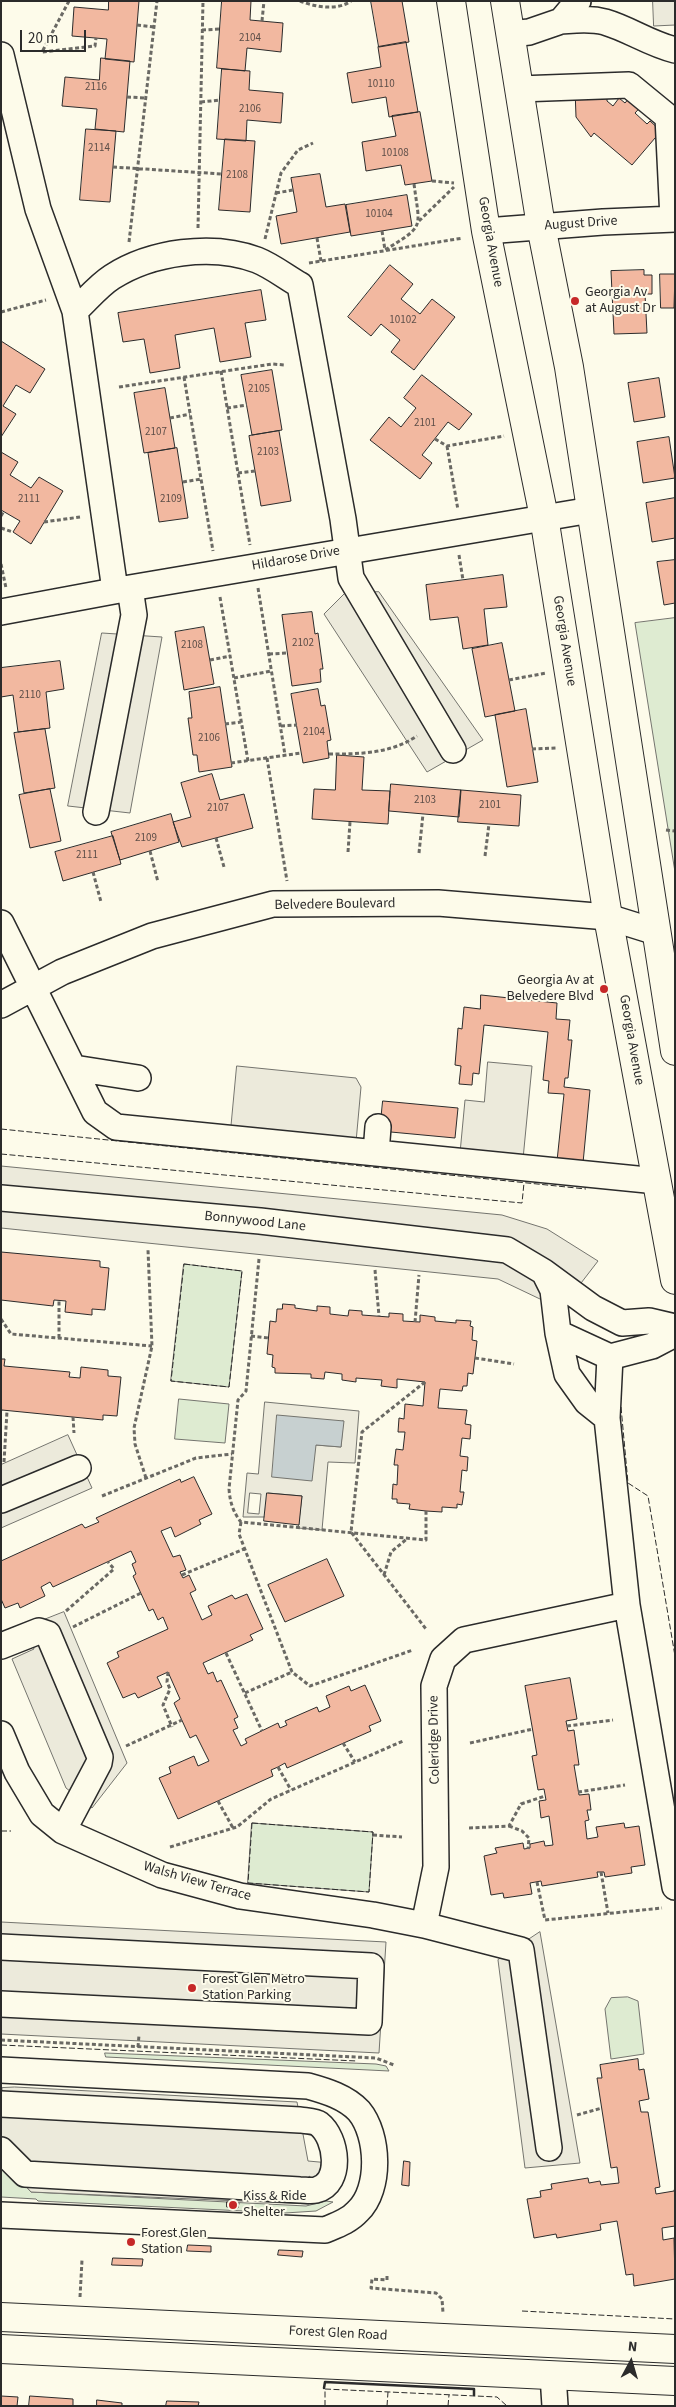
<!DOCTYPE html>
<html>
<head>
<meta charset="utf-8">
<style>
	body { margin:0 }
	#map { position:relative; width:676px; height:2407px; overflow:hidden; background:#fdfbea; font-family:"Source Sans 3",sans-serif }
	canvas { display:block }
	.frame { position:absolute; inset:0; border:2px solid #2b2b2b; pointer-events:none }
	.north { position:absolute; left:606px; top:2337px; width:50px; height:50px; -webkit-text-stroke:4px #fdfbea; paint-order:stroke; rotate:6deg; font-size:14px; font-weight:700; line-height:20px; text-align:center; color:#2b2b2b }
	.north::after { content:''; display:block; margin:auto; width:18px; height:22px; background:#2b2b2b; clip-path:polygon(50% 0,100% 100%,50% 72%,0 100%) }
	.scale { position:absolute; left:20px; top:30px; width:66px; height:22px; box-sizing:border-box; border:2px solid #2b2b2b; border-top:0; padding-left:6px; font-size:15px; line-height:18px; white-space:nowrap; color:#2b2b2b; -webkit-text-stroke:4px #fdfbea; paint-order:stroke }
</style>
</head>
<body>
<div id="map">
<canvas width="676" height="2407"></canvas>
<div class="frame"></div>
<div class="north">N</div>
<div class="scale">20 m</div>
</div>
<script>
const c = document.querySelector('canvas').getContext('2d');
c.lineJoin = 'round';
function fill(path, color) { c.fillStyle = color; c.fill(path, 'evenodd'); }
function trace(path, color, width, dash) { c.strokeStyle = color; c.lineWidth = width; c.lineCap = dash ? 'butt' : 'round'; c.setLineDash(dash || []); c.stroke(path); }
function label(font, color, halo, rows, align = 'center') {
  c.font = font + ' "Source Sans 3",sans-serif'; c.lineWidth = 4; c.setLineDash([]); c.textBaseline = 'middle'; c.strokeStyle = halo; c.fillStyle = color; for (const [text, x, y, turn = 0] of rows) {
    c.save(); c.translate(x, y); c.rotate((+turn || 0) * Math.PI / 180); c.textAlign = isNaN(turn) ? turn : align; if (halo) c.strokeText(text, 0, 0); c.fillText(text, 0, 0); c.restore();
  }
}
const green = new Path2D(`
	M675,618V872L635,623Z
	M184,1264L242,1271L229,1387L171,1381Z
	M179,1399L229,1404L225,1443L175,1439Z
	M252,1823L373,1832L369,1892L248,1883Z
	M628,1997L638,2001L644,2054L611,2059L605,2009L611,1998Z
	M105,2053L376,2064L386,2066L389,2071L106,2057Z
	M1,2158L31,2192L306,2206L326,2201L333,2202L316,2211L285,2213L38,2201L36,2199L1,2197Z`);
fill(green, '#deebd1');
trace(green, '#74746e', 1);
const parking = new Path2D(`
	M653,1H675V25L654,26Z
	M379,592L483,740L427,772L324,614L345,593Z
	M102,633L162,637L130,813L68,806Z
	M488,1062L532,1066L523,1159L460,1153L465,1100L484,1102Z
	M237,1066L356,1078L361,1087L356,1142L231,1130Z
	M1,1166L502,1215L547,1229L598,1261L561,1309L498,1279L1,1228Z
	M265,1402L359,1411L355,1463L328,1462L322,1530L298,1528L302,1496L268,1493L265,1517H243L247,1473L258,1474ZM343,1421L341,1447L316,1445ZM250,1493L261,1494L259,1514L248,1513Z
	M68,1435L92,1488L1,1528V1465Z
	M64,1612L127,1763L92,1808L66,1788L12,1659L34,1649L26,1627Z
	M1,1922L386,1942L379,2053L1,2034Z
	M540,1932L580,2163L525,2168L498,1960Z
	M15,2087L297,2102L308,2161L330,2163L313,2179L309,2176V2204L31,2192L1,2158L2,2088Z`);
fill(parking, '#eceadb');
trace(parking, '#74746e', 1);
const water = new Path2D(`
	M277,1415L344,1421L341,1447L316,1445L312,1481L272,1477Z`);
fill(water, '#c7d0d0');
trace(water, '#74746e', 1);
const building = new Path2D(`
	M109,1H139L134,62L105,59L107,39L72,36L74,7L108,10Z
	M222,1H251L250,20L283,23L281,52L247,48L245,71L217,68Z
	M371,1H402L409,42L379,47Z
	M406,42L418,112L389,117L386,97L352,103L347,73L381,67L378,47Z
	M101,58L130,61L124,132L95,129L97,109L62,106L65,77L99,80Z
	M222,69L250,71L249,90L283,93L281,123L247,120L246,141L217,139Z
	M607,88V101L613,106L619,98L625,103L635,91L646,101L635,113L647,124L650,121L661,131L632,165L594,133L591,137L576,117L575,89Z
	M420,112L432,181L405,185L401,165L366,171L362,142L396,136L392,116Z
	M86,129L116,131L110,202L80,200Z
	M225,139L255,141L250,212L219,210Z
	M320,174L326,207L345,204L350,232L281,244L276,216L297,212L291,178Z
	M407,195L412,226L351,236L346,205Z
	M390,265L413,284L401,299L420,314L432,299L455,317L414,370L391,352L400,340L381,324L371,336L348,317Z
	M644,270V275H652V294H645L647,333L614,334L611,271Z
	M660,274H675L674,308H661Z
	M261,290L266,320L245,323L251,357L220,362L214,328L175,335L180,368L150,373L144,339L123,342L118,313Z
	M1,341L45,369L30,393L16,385L3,406L16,414L1,437Z
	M272,370L282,430L252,435L241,375Z
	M422,375L472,414L459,430L448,422L422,455L432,463L420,479L370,440L389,417L401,427L416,408L404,398Z
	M659,378L665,417L634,422L628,383Z
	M165,388L175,448L144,453L134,393Z
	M279,431L291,501L261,506L249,436Z
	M669,437L675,478L643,483L637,442Z
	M177,448L188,518L159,522L148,453Z
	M1,452L18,462L10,475L31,488L39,477L63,491L31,544L13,532L20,521L1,510Z
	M675,498V538L652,542L646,503Z
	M675,560V603L664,605L657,562Z
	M503,575L507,607L484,609L488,645L463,649L458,617L430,620L426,585Z
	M312,612L315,634L318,633L323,669H320L321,682L292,686L282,615Z
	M204,627L214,684L184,690L175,632Z
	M502,643L515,711L485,717L472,649Z
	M60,661L64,689L46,692L50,728L18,732L13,695L1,697V668Z
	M220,687L232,767L199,772L197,755H193L188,718H192L189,692Z
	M318,689L321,706L325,705L331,740L327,741L329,758L303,763L291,694Z
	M526,709L538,782L507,787L495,715Z
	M45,729L55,788L24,793L14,733Z
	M337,755L364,757L362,790L390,791L388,824L312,819L314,789L335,790Z
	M212,774L220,800L244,794L253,828L182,847L173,822L191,817L181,783Z
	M391,784L461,790L459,817L389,811Z
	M50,789L61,841L30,848L19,795Z
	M461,790L521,795L519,826L458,822Z
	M171,814L179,842L120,860L111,832Z
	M113,836L121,864L63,881L55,852Z
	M481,995L557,1003L556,1019L570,1020L568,1040H572L568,1078H565L564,1087L590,1090L583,1163L557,1161L564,1094L548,1093L549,1081L543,1080L548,1032L484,1025L479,1074L473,1073L472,1085L459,1084L461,1066L455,1065L458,1028L462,1029L464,1007L480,1009Z
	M383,1101L458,1108L455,1138L380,1131Z
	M1,1252L100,1261V1267L109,1268L105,1310L92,1309V1315L65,1312L66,1301L54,1300L53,1306L1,1300Z
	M283,1304L295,1305V1308L317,1311V1306L330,1307V1314L348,1316L349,1310L362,1311V1315L389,1317V1313L403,1314V1321L420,1322V1315L435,1317V1321L456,1323V1320L471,1321L470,1326L473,1327L472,1340L477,1341L473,1374L468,1373L467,1386H463L462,1391L440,1389L438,1408L467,1410L465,1424L471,1425L470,1439L462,1438L460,1456L468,1457L467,1471L462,1470L460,1492H464L462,1505L457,1504V1508L442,1507V1512L426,1511L409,1509L410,1504L397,1503V1499H392L393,1484L397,1485L398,1465H394L396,1449L403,1450L405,1432H398L399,1418L404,1419L405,1404L423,1406L425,1382L397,1379V1388L381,1386L382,1380L356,1378V1382L342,1380V1374L325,1372L324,1379L311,1378V1374L275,1373V1368L272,1367L273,1355L267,1354L270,1321L276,1322L277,1309H282Z
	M1,1359H5L4,1366L70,1372L69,1377L80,1378L81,1367L108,1370V1376L121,1377L117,1416L103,1415V1420L2,1410L1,1412Z
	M194,1477L212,1514L199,1520L201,1524L175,1537L171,1527L161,1531L173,1557L180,1555L186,1570L180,1572L183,1578L189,1575L196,1590L190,1593L202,1620L212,1615L208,1606L232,1595L235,1599L247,1594L263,1629L250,1635L253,1640L203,1663L208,1674L213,1672L217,1682L221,1680L238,1717L234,1719L238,1728L233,1730L241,1746L247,1743L245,1739L278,1723L280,1728L287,1725L285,1721L317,1707L319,1712L330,1707L326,1696L349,1686L351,1691L365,1685L381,1721L369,1726L371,1731L287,1768L285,1763L278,1767L271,1770L273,1776L178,1819L159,1778L171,1773L169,1767L194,1756L198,1766L209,1761L196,1735L190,1738L174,1703L180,1699L168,1672L157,1677L162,1687L138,1698L135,1693L123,1698L107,1663L119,1657L117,1652L168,1629L163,1617L158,1620L153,1609L149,1611L133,1576L136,1574L132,1564L136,1562L131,1551L53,1587L50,1582L41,1587L45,1596L20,1608L18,1603L5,1608L1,1599V1561L82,1524L85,1528L99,1522L96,1518L180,1479L181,1482Z
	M267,1493L302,1496L299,1525L264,1521Z
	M327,1559L344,1596L285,1622L268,1585Z
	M570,1678L577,1719L566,1721L568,1731L574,1730L579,1765H574L579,1795L589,1794L591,1810H587L589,1820L585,1821L587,1839L598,1837L596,1827L624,1823L625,1828L639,1826L645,1865L631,1867L632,1873L605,1877L604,1872H597L598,1877L542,1886L541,1881L530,1883L532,1894L504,1898L503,1893L491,1895L484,1856L497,1853L495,1848L523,1843L524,1849L530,1848V1844L544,1841L545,1846L553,1845L549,1816L541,1818L539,1801L546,1800L544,1789L538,1790L532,1756L537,1755L525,1686Z
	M638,2059L639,2070L644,2069L649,2099L639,2101L641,2112H648L660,2187L655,2188L656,2194L674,2191L675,2187V2226L662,2228L663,2240L674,2238L675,2279L634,2286L633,2274L626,2275L617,2221L600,2224L601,2230L557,2238L556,2234L534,2238L527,2199L541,2197L540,2191L552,2189L551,2184L588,2178L589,2183L600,2181L601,2185L619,2183L617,2167L611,2168L597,2078H602L600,2065Z
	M404,2161L410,2162L409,2186L402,2185Z
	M227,2202L239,2203L238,2208L227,2207Z
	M188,2245L211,2246V2252L187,2251Z
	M279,2250L303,2251L302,2257L278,2255Z
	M113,2258L143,2259L142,2266L112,2265Z
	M1,2396L18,2397L17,2406H1Z
	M30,2396L73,2399V2406H29Z
	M97,2400L122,2403V2406H97Z
	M167,2401L199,2402L198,2406H166Z`);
fill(building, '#f2b8a0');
trace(building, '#2b2b2b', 1);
const minor = new Path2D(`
	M561,21C576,20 590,18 605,22C629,29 650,44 675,50
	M510,34L529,32L561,21L578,1
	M1,55L38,209L75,311L115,590
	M519,89L629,85L668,117L673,219
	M486,231L603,222L675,219
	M75,311C87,300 98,286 112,277C151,252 212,243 257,260C272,266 286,277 300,285L343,519L351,578L453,750
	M1,612L130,588L591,510
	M96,812L134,615L130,588
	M1,923L95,1112L116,1127L657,1181
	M1,1005L62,972L152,936L273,904L438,903L608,917L656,932
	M74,1068L138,1078
	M376,1153L378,1127
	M1,1198L260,1221L507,1250L544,1272L553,1290L558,1333L567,1374L587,1402L607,1418
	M544,1272L593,1308L622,1323L649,1321L675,1327
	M558,1333L610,1357L652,1346L675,1334
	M610,1357L607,1418L627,1605L675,1887
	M1,1500L78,1468
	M1,1646L39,1631L48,1634L100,1757L99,1763L63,1831
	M1,1734L17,1772L42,1814L63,1831L162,1875L240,1896L373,1915L424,1925L521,1950L549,2148
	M424,1925L436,1867L434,1686L443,1659L464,1640L627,1605
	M1,1947L371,1966L369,2022L1,2004
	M1,2070L308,2086C326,2091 346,2097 359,2111C379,2135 381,2189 358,2211C349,2221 337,2225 325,2230L1,2215
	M1,2104L300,2120C306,2121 315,2121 319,2124C337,2138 343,2183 316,2190C311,2191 305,2190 300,2190L25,2174L1,2150
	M553,2375L555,2406`);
const major = new Path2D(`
	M451,1L486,231L544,517L608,917L675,1280
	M505,1L541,226L569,367L675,1051
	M1,2317L675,2349
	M1,2349L675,2381`);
trace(minor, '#2b2b2b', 28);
trace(major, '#2b2b2b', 30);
trace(new Path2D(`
	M69,1L42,52L95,46L96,38
	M300,1C315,7 337,11 351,1
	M262,21L264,1
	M137,25L154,27
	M202,30L220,29
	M127,97L146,98
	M201,102L220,100
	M113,167L222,174
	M432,181L454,183
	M276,193L293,190
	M419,221L454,187
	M198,228L203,1
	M382,231L385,250C425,225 420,230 414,184
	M317,238L321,261
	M265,239L281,173L298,150L313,143
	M129,242L157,1
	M309,263L463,238
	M1,312L46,300
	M221,371L250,545
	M184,377L213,551
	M119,387L272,364L285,365
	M227,408L247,405
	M170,418L190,414
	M435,439L447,446L504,436
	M447,446L458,510
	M238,473L255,471
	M183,482L201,479
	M1,516L4,511
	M44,522L80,517
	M1,528L13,532
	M459,555L463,580
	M1,564L6,588
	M258,588L285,755
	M220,597L248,761
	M269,654L287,653
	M210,660L230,656
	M234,678L271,671
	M509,680L546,673
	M225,724L241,722
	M281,726L297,725
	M532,749L556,748
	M329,754C359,754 390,754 417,736
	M267,758L287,881
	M231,763L301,753
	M666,830L675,831
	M216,838L224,867
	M150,851L158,882
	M348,852L350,822
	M419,853L423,814
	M485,856L489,824
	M93,872L101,902
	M259,1259L246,1391L238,1400L229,1489C230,1502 233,1512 241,1522L426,1540V1511
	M375,1270L379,1316
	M1,1319L11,1334L152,1346
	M415,1322L419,1275
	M251,1336L269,1338
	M59,1338V1300
	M475,1358L514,1364
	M425,1382L362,1432L351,1532L426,1629
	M73,1417L74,1433
	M4,1462L7,1411
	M146,1478L135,1444L134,1428L152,1346L148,1250
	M102,1496L196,1458L232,1454
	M241,1522L239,1534L292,1672L310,1686L413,1650
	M182,1575L244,1549
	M384,1575L391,1552L408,1538
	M66,1611L114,1569L108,1562
	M73,1627L141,1593
	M226,1653L262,1731
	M168,1672L167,1682L170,1689L163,1705L172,1727
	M245,1693L292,1672
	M567,1726L613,1720
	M343,1743L355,1762
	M470,1743L533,1729
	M126,1746L182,1720
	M278,1767L291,1790
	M578,1792L625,1785
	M218,1801L233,1828
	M509,1826L522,1831L529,1838L528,1849
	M469,1828L509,1826L521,1804L545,1796
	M373,1835L402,1837
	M170,1847L237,1827L271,1799L403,1741
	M601,1872L608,1913
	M537,1882L545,1920L662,1908
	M1,2040L376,2058L394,2065
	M138,2047L139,2035
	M577,2115L602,2108
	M387,2276V2280L372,2279L371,2288L436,2293L442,2299L443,2313
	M80,2297L82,2260`), '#6a6964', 3, [4, 2.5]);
trace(minor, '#fdfbea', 25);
trace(major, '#fdfbea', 28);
trace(new Path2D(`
	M1,1129L586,1189
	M1,1154L522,1203L524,1183
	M184,1264L242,1271L229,1387L171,1381Z
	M621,1407L628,1483L648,1496L675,1656
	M252,1823L373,1832L369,1892L248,1883Z
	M1,1831H11
	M1,2045L357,2061
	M522,2311L675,2319
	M325,2406V2389L497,2397L507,2406
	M387,2406L388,2392
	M448,2406L449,2395`), '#2b2b2b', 1, [6, 2.5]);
trace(new Path2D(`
	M324,2388L325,2382L474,2389V2395`), '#2b2b2b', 2.5);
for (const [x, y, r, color] of [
	[575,301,5,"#c62828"],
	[604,989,5,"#c62828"],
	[192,1988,5,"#c62828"],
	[233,2205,5,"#c62828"],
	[131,2242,5,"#c62828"]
]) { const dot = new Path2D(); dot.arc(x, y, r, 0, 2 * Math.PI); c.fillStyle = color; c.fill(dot); trace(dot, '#fdfbea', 2); }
label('11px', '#5d4e48', null, [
	["2104",250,39],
	["10110",381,85],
	["2116",96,88],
	["2106",250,110],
	["2114",99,149],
	["10108",395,154],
	["2108",237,176],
	["10104",379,215],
	["10102",403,321],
	["2105",259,390],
	["2101",425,424],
	["2107",156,433],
	["2103",268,453],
	["2111",29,500],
	["2109",171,500],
	["2102",303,644],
	["2108",192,646],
	["2110",30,696],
	["2104",314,733],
	["2106",209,739],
	["2103",425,801],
	["2101",490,806],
	["2107",218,809],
	["2109",146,839],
	["2111",87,856]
]);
label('14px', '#2b2b2b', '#fdfbea', [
	["August Drive",581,224,-4],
	["Georgia Avenue",490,242,80],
	["Hildarose Drive",296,559,-10],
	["Georgia Avenue",564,641,81],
	["Belvedere Boulevard",335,905,-1],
	["Georgia Avenue",631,1040,80],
	["Bonnywood Lane",255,1222,6],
	["Coleridge Drive",435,1740,-91],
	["Walsh View Terrace",197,1882,16],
	["Forest Glen Road",338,2334,3]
]);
label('14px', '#2b2b2b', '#fdfbea', [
	["Georgia Av",585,293],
	["at August Dr",585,309],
	["Georgia Av at",594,981,"right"],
	["Belvedere Blvd",594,997,"right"],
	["Forest Glen Metro",202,1980],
	["Station Parking",202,1996],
	["Kiss & Ride",243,2197],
	["Shelter",243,2213],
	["Forest Glen",141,2234],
	["Station",141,2250]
], 'left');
</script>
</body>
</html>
